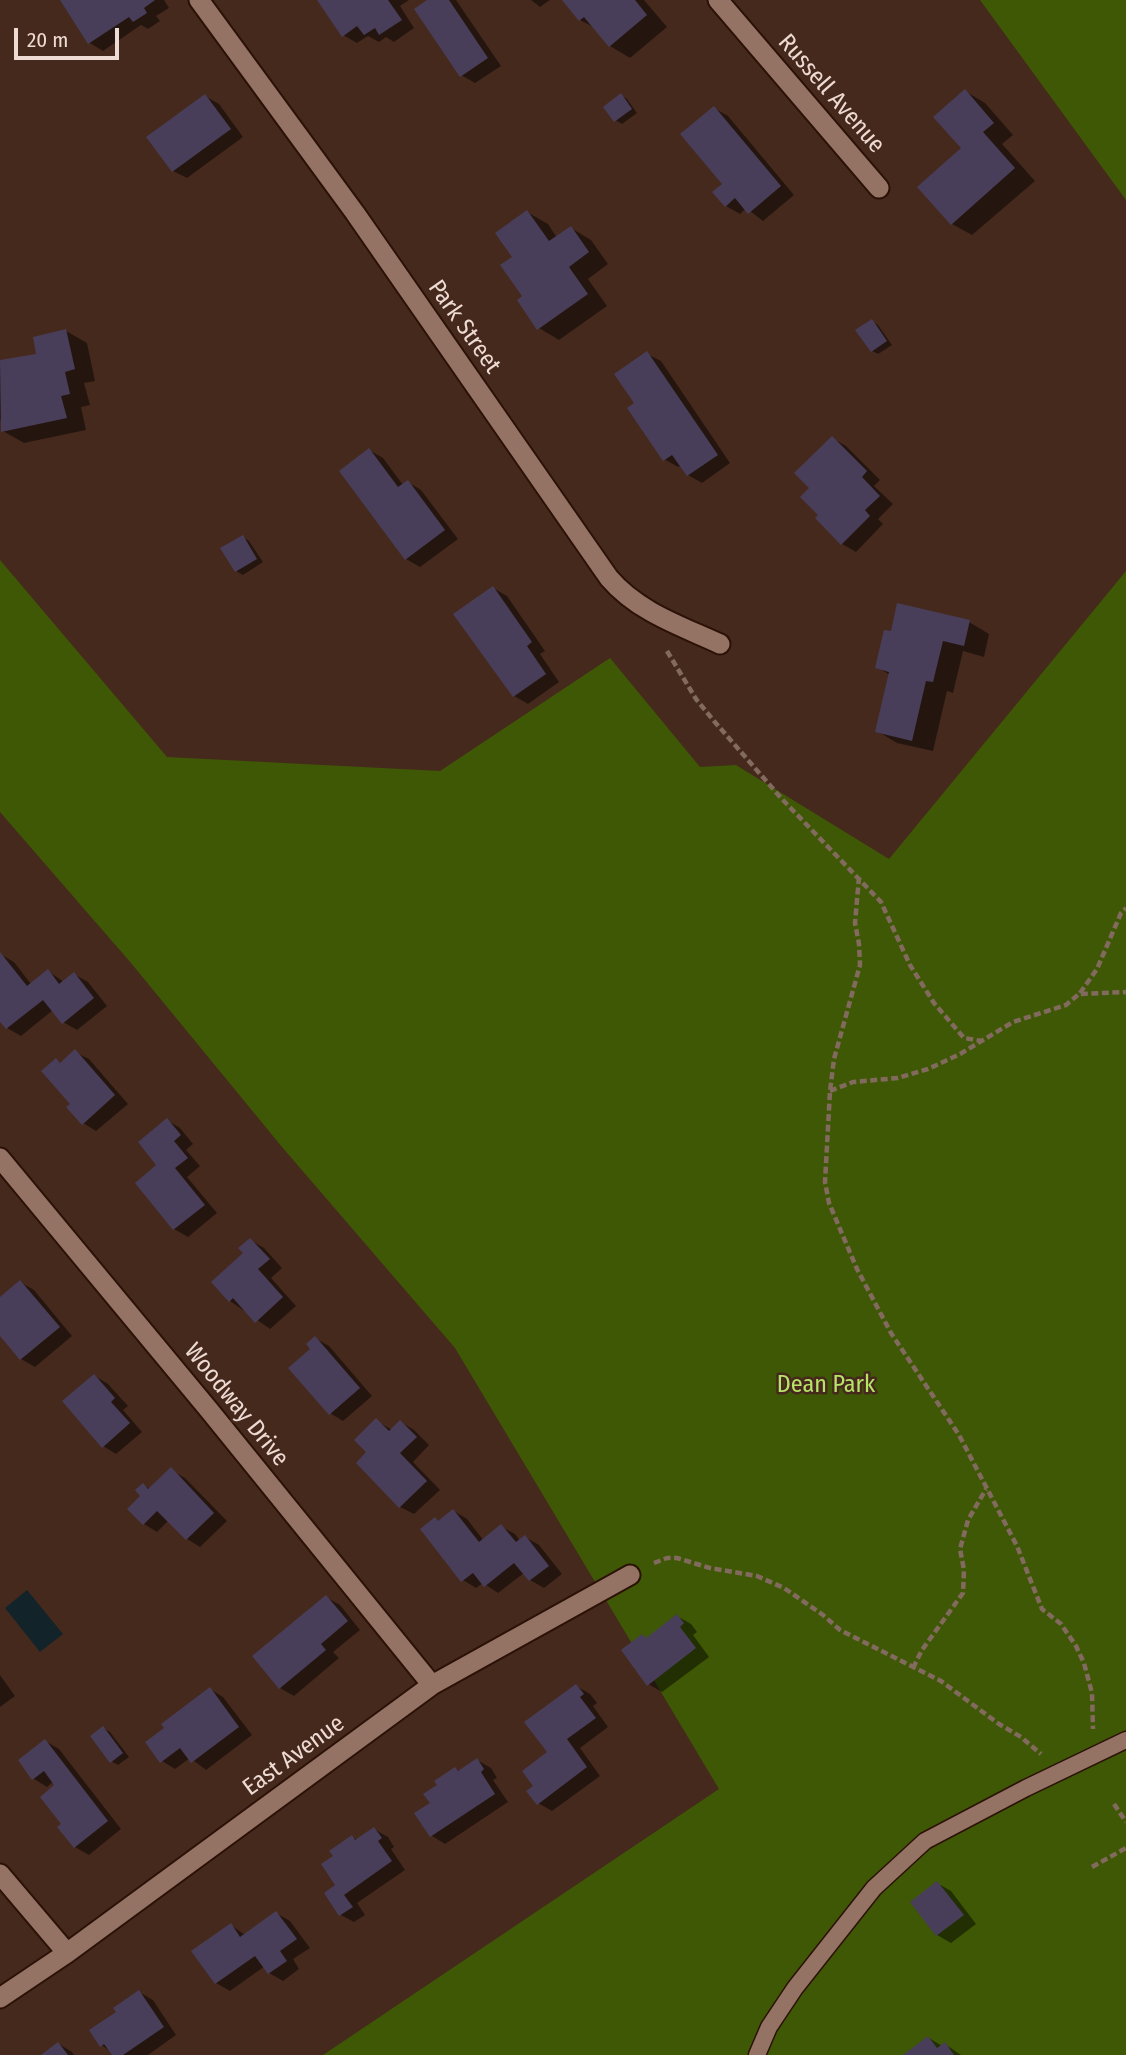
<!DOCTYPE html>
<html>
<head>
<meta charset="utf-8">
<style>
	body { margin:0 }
	#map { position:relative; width:1126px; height:2055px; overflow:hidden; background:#46291d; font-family:"Fira Sans Condensed",sans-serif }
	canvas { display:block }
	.scale { position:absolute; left:14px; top:28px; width:105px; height:32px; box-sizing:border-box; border:4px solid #eedbd3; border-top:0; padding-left:9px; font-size:21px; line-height:24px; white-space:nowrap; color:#eedbd3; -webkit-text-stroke:5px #46291d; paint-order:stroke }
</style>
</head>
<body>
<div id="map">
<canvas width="1126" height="2055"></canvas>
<div class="scale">20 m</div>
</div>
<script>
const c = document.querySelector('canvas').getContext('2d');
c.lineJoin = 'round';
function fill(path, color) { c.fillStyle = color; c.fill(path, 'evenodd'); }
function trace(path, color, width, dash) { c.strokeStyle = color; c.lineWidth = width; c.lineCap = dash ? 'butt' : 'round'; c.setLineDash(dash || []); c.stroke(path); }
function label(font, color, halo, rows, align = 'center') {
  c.font = font + ' "Fira Sans Condensed",sans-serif'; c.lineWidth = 5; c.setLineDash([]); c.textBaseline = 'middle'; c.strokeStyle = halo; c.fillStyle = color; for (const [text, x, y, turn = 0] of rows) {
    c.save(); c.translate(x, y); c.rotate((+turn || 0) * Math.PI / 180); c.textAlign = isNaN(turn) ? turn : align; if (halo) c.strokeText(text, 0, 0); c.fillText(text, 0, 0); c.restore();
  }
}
fill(new Path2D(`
	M980,0H1126V200Z
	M0,560L167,757L440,771L610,658L700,767L736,765L889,859L1126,571V2055H323L719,1789L455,1348L282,1147L131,963L0,812Z`), '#3f5805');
fill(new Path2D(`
	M27,1590L63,1634L40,1652L5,1608Z`), '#122429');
fill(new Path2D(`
	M62,0H164L169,8L156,16L160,21L148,29L141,25L103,51L90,43Z
	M320,0H409L400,6L414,28L394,42L386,37L379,42L368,36L357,43L343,35Z
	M430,0H456L501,66L475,83L461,75Z
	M531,0H550L540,7Z
	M564,0H644L667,27L630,58L610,46L595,28L580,20Z
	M965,91L985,103L1013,135L1002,144L1035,181L972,235L952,224L963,148Z
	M621,95L627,99L637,113L622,124L615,120Z
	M205,96L219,104L243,137L187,178L173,171Z
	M714,108L728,116L794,195L763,221L746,208L740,214L726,206Z
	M527,212L548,224L557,238L571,228L591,240L608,264L588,279L607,306L559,340L539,328L524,297L514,258Z
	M872,321L878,325L892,345L878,354L872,351Z
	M66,331L87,343L95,381L84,383L90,405L81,407L86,430L24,443L3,431L0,418V361L38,356Z
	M647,354L661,361L730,463L702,483L688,475L681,465L678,467L664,459L636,404Z
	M832,438L846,446L880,480L874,486L893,504L878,519L883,524L856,552L842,544L817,518L820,514L811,488Z
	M369,450L383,458L403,485L408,482L421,490L458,539L420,567L406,559L341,471Z
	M243,537L249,541L263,562L243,575L236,571Z
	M493,588L507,596L545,651L540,654L559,682L528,704L514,696Z
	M969,622L989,634L984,657L963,651L953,693L947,691L933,751L897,743L877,731L890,675L877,667Z
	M0,954L14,962L31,984L48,971L64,982L74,974L88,982L107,1006L77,1030L63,1022L53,1010L21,1036L7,1028L0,1019Z
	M75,1052L89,1059L128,1104L96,1131L83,1123L72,1104L56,1060L62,1064Z
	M167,1120L180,1128L193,1144L186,1150L200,1166L187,1177L217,1213L188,1237L174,1229L137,1183L159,1166Z
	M250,1240L264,1248L282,1268L271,1278L296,1306L270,1329L230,1301Z
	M20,1282L34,1290L72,1336L35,1367L21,1359L0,1334V1299Z
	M315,1338L329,1346L372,1396L343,1421L330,1413Z
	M95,1376L108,1384L128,1406L123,1410L142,1432L116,1454L103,1446Z
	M377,1421L392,1430L401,1422L414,1430L429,1445L413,1462L440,1490L414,1514L400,1507L369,1452Z
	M171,1470L185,1478L227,1521L200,1547L187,1539L169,1520L157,1532L144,1524L143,1485L150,1489Z
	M454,1511L467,1519L484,1541L502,1527L515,1534L520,1541L525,1537L539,1545L562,1574L544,1588L530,1580L524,1573L498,1593L483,1583L476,1588L463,1580L440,1522Z
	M326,1597L340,1605L360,1630L333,1652L339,1658L294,1696L280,1688Z
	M677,1616L691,1624L697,1632L693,1635L709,1657L662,1692L648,1684L647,1639Z
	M0,1675L15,1696L0,1707Z
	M576,1686L590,1694L597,1703L593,1706L608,1727L580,1748L600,1776L552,1811L538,1803L535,1786Z
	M210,1689L223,1697L252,1735L206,1770L190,1758L175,1769L162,1761Z
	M103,1728L110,1732L129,1757L118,1765L111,1761Z
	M45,1741L59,1749L121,1829L89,1855L75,1847L64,1824L54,1781L47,1787L34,1779Z
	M477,1760L491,1768L497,1778L493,1780L508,1802L445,1844L432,1836V1804L439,1785L455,1769L460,1771Z
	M374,1829L388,1837L394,1847L391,1849L405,1870L357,1903L365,1915L354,1922L341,1915L335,1856L352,1837L357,1840Z
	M937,1883L951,1891L976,1924L951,1943L937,1935Z
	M276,1913L290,1921L310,1948L293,1959L299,1969L283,1981L269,1973L265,1966L230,1991L216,1983L231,1925L245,1935Z
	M139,1992L153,2000L176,2035L148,2055H114L102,2045L118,2013Z
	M929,2038L942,2046L945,2044L961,2055H906Z
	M59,2044L72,2052L74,2055H44Z`), '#0007');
fill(new Path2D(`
	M60,0H155L144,8L147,13L133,22L129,17L88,44Z
	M317,0H388L402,20L379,35L375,28L364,35L357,26L342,37Z
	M427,0H449L488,58L460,77L414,9Z
	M562,0H635L647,15L609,47L584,17L579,21Z
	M965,89L994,123L983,132L1015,168L951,225L917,187L961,148L933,117Z
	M621,93L632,109L614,122L603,107Z
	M205,94L231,129L172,172L146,137Z
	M714,106L781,186L748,214L735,198L725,207L712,192L722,184L680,134Z
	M527,210L549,241L571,226L589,252L569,267L588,294L537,330L517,300L522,296L500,265L512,257L495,233Z
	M872,319L887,341L871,352L855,330Z
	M66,329L75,369L65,372L70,394L61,396L67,418L1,432L0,360L36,354L33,337Z
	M647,351L718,455L687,476L672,455L663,461L627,408L634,403L614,374Z
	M832,436L867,471L862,477L880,496L865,510L870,516L841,545L815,518L818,515L800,497L809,488L794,473Z
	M369,448L398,487L408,480L445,530L405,560L339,471Z
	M243,535L257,559L235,572L220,548Z
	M493,586L532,642L527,646L546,674L513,697L453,614Z
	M897,603L970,620L964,646L943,641L933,682L926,681L912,741L875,732L889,672L875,668L884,630L891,631Z
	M0,952L27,986L48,969L59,984L74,972L94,998L62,1024L43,1000L6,1029L0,1022Z
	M75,1049L115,1095L82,1125L66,1107L70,1104L41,1071L56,1058L60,1063Z
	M167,1118L181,1135L174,1141L188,1158L175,1168L205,1205L173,1230L135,1183L156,1165L138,1142Z
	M250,1238L270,1259L258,1269L283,1297L255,1323L233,1298L229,1302L211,1282L243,1253L238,1248Z
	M20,1280L60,1327L20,1360L0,1336V1297Z
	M315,1336L360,1388L329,1415L288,1368L310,1349L306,1344Z
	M94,1374L115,1398L111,1402L130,1423L102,1448L62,1401Z
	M376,1418L389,1431L400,1420L417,1437L400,1453L427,1481L399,1508L356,1463L366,1452L354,1440Z
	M171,1467L214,1513L186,1540L157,1511L143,1525L127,1509L140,1496L135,1490L143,1483L148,1489Z
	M453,1509L479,1542L501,1524L516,1542L525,1535L549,1566L529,1581L514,1563L484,1587L473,1573L461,1582L420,1529L435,1517L438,1521Z
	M326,1595L348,1621L321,1644L326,1650L279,1689L252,1656Z
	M677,1614L684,1623L680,1627L696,1648L647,1686L621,1650L642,1634L646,1638Z
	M576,1684L584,1694L580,1697L596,1718L567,1739L587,1767L537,1805L526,1791L533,1786L522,1771L547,1752L524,1722Z
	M210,1687L239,1727L191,1763L180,1748L160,1763L145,1742L164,1728L161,1724Z
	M103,1726L123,1753L110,1763L90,1736Z
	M45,1739L108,1821L74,1848L57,1827L61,1824L40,1797L54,1785L44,1771L32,1780L18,1760Z
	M477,1758L484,1769L481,1772L495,1794L430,1837L414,1813L430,1803L423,1794L437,1785L434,1781L455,1767L458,1771Z
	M374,1827L382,1838L378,1841L392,1861L344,1895L353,1907L339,1916L324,1893L335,1885L321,1864L333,1856L329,1851L352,1835L355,1840Z
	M937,1881L964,1915L936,1936L910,1902Z
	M276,1911L297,1939L280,1951L287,1961L268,1974L255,1956L215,1984L191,1951L231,1923L240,1937Z
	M139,1990L164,2027L123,2055H112L104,2044L100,2047L89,2030L116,2012L113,2008Z
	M928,2036L937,2048L945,2042L954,2055H903Z
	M58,2042L68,2055H41Z`), '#483e5a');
const service = new Path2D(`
	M757,2055L769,2027L795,1988L874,1888L925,1841L1026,1788L1126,1740`);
const minor = new Path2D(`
	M199,0L355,213L609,578C638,612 681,626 720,644
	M718,0L879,188
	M0,1158L209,1410L432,1685
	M0,1874L67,1953
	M0,1998L67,1953L432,1685L630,1575`);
trace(service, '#2b1106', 19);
trace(minor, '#2b1106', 23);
trace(new Path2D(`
	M667,651L696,699L714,721L781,798L881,902L910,965L934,1003L964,1038L982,1041
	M859,877L855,923L859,944L860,965L834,1059L830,1091L825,1182L829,1203L857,1269L891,1333L959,1435L1017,1546L1042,1609L1061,1624L1076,1646L1084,1663L1092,1693L1093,1729
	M1080,993L1097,969L1121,913L1126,908
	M830,1091L853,1082L898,1078L928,1069L960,1054L1013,1022L1066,1005L1079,994L1126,992
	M654,1563L667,1558H677L710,1568L757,1576L784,1588L823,1615L840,1630L941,1681L999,1724L1021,1737L1041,1754
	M913,1668L922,1650L963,1593L964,1570L960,1549L968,1520L986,1489
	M1114,1804L1126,1822
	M1092,1867L1126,1848`), '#836a5f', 4.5, [7, 3.5]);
trace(service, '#947365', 16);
trace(minor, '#947365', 19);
label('24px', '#eedbd3', '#46291d', [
	["Russell Avenue",831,94,49],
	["Park Street",464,327,55],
	["Woodway Drive",236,1405,51],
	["East Avenue",294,1756,-36]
]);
label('24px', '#b6e368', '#46291d', [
	["Dean Park",826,1385]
]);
</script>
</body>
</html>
